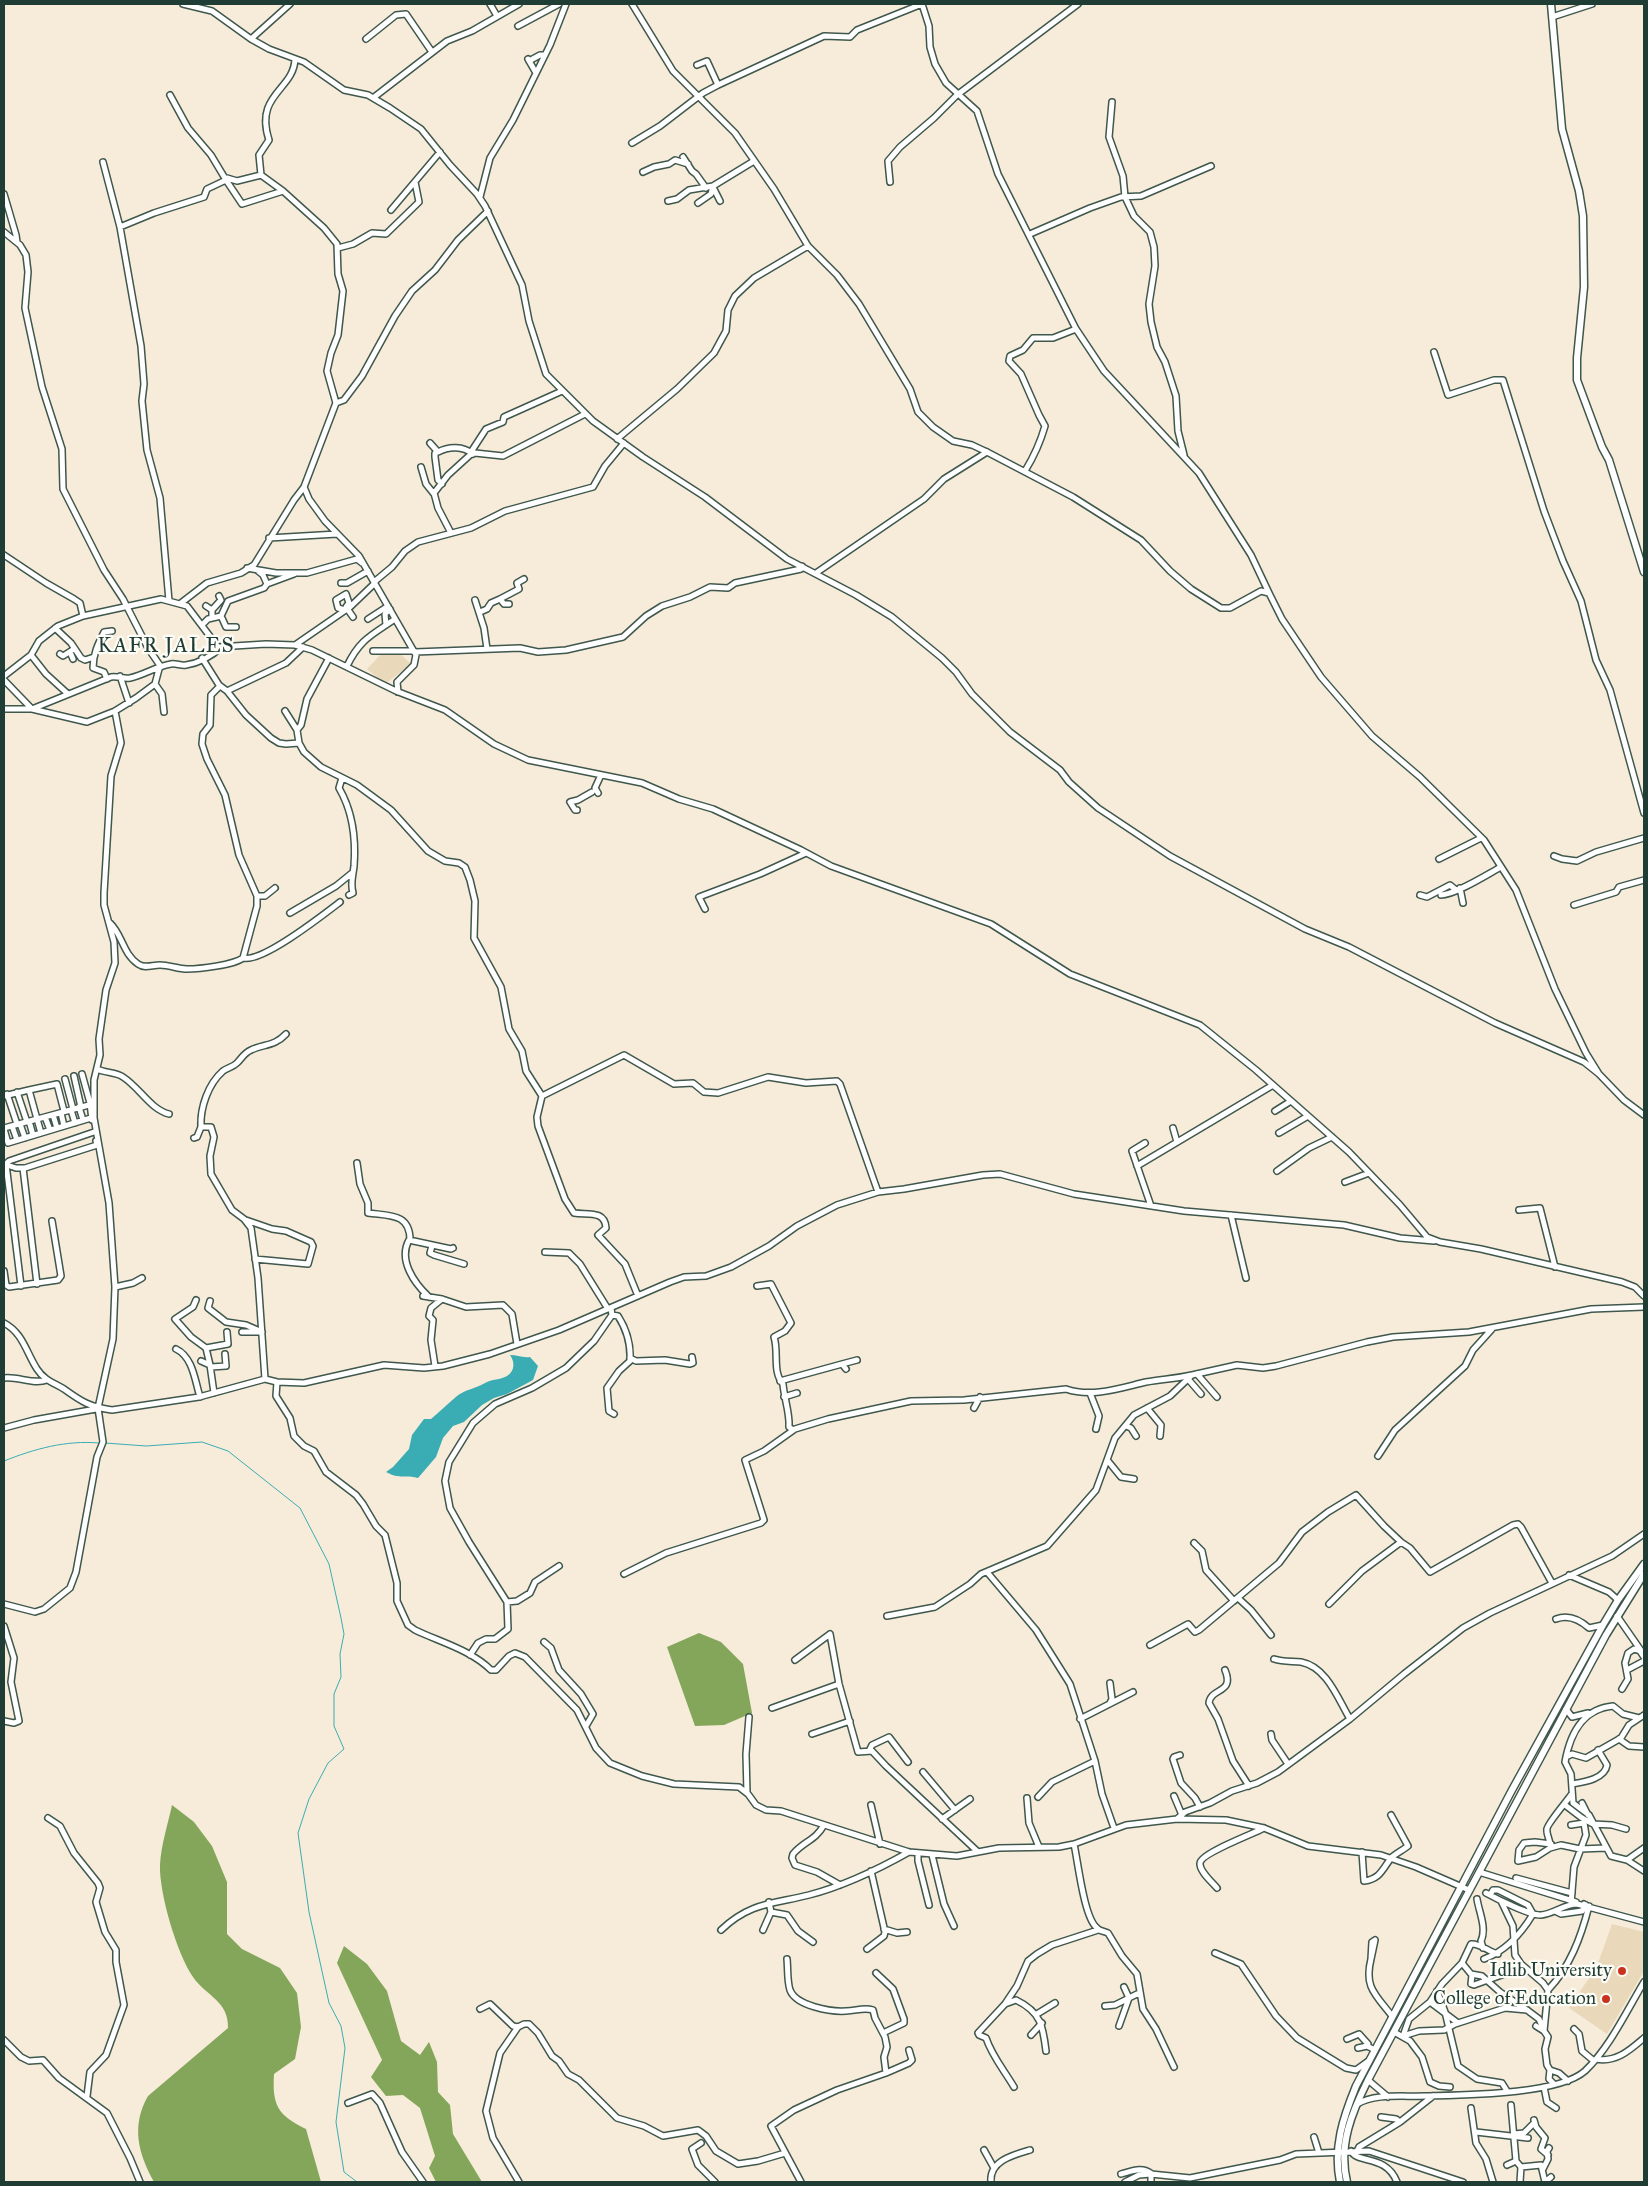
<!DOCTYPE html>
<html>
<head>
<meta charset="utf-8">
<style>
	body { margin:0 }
	#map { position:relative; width:1648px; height:2186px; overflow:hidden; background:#f7ecd9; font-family:"IM FELL Great Primer",serif }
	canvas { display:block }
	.frame { position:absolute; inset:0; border:5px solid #1f3d34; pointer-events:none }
</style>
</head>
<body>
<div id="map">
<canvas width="1648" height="2186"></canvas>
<div class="frame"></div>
</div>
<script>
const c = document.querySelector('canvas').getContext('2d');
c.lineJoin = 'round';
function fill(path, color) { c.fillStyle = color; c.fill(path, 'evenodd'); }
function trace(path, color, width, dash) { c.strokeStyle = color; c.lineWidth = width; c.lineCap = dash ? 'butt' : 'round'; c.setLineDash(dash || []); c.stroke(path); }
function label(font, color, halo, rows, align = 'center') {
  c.font = font + ' "IM FELL Great Primer",serif'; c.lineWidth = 4.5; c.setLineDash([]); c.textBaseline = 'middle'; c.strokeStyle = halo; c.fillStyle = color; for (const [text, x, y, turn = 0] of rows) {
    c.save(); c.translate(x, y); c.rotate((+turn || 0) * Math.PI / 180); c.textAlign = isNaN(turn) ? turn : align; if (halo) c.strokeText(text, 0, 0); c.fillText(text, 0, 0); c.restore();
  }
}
fill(new Path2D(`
	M384,651L398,652L411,664L385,684L367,669Z
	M1612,1924L1644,1932V1971L1607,2034L1569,2008L1597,1966Z`), '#e9d9ba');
fill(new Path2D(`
	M699,1633L721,1642L743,1664L752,1713L724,1725L695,1726L667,1647Z
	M172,1805L194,1822L212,1846L227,1882V1934L242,1949L280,1968L297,1993L301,2027L295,2059L274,2074C272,2106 278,2115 306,2129L321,2182H154C138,2153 131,2126 148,2096L228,2028C229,2001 206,1996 193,1977C177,1954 159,1893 160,1865C161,1845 168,1824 172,1805Z
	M344,1946L367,1964L387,1991L401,2041L420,2055L429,2042L437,2062L438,2092L450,2105L453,2134L482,2182H436L429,2168L435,2156L420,2108L403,2095L386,2096L371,2077L382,2060L337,1963Z`), '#83a65b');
fill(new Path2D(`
	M510,1355C517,1355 522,1358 530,1357L538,1366L533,1380L507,1394L494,1398L482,1405L464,1422L453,1426L443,1438L436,1457L418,1478C404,1474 401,1480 386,1472L393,1467L409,1449L412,1435L424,1419H431C440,1411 448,1404 457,1396C464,1390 477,1388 485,1383C492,1379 500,1380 507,1376C515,1371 515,1362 510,1355Z`), '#3aacb4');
trace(new Path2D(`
	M105,1443L146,1446L202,1442L228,1451L300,1508L329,1564L341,1618L344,1634L340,1654L341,1677L334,1694V1726L344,1749L328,1763L309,1799L298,1833L309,1912L329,2003L341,2026L345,2048L336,2122L344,2172L357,2182
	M4,1461C34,1449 66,1440 99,1443`), '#3aacb4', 1);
const minor = new Path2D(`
	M183,4L212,11L251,39L269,49L304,62L344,90L368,95L390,108L421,129L450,165L477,194L485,206L522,285L529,321L546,374L593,421L643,457L705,497L787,559L856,595L892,617L942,658L956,672L972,694L1010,732L1060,770L1069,782L1098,808L1170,856L1305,929L1349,947L1495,1023L1584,1062L1599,1074
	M490,4L497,16
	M632,4L673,71L735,133L774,189L808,246L837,275L859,304L910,389L918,412L933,427L953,441L972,445L987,452L1073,497L1141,540L1170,571L1191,589L1221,608H1230L1261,591L1269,593L1282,619L1321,677L1372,736L1420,777L1484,840L1516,890L1555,989L1586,1053L1599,1074L1624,1100L1644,1115
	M922,4L929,26L930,47L935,64L946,83L977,111L998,174L1076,329L1104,371L1199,473L1251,555L1269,593
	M1552,17L1592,4
	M518,26L559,4
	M251,39L290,4
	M366,39L396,15L406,14L432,52
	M528,59L536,73
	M529,61L540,55H545
	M697,65L707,61L718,85
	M170,95L188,128L211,155L226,180
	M373,98L447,41L472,31L519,4
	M1112,102L1109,137L1123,176L1125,197L1134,216L1150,232L1154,247L1155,266L1149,304L1151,322L1157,347L1165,362L1176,396L1178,431L1184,455
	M632,143L660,126L703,93L718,85L824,36L850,37L857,30L922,4
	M683,157L692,171L696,174L706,188
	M103,162L120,227L141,346L144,384L142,401L147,450L160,498L169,601
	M643,172L654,167L669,164L675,160L688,164
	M227,178L237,181L261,175
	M890,182L888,161L900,147L934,118L957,95L1078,4
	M714,189L720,201
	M4,194L16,235L17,242
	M480,197L490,158L513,120L550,45L566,4
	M668,201L677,199L689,190L713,186L754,161
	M698,203L711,194L713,186
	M391,210L440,152
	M120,227L154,213L204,197L207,189L226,180L242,204L283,191
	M4,232L20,245L26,255L28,272L25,308L42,387L62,449L63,489L104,570L123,599L148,648L161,667
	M1030,234L1090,208L1121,197L1141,196L1211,166
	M338,248L353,244L372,233L386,234L419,202L415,182
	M1434,352L1448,395L1494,380H1503L1544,511L1563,561L1581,601L1596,660L1610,690L1644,813
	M336,403L344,400L362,376L395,316L412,291L435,270L458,240L488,211
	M617,439L677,389L714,353L726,331L728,310L735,296L754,278L808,246
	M430,443L438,452C449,446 463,446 473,454
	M438,452L435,453V457L438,480L442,484
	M471,452L486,429L503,422L504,417L562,391
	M421,467L426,484L434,494
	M1025,471C1033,458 1041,440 1045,426L1039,415L1021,374L1009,361L1010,356L1023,350L1033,338H1053L1076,329
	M304,487L309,499L325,521L359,556L416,655L414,665L397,682L398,692
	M451,533L438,508L434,493L448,475L470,455L475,453L503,456L585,414
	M269,538L337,534
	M4,555L46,583L74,599L80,603L83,616
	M247,568L276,573H307L357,559L362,563
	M816,573L924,499L944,479L987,452
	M374,582L392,567L405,551L418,542L471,528L505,511L593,487L605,466L624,443
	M341,583H347L368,571
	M267,584L294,574
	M500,599L519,589L517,583L524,579
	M475,600L484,628L487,649
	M181,603L207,583L241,573L254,565L294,500L304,487L336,403L327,371L331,353L338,335L343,291L338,274L337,244L324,228L283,191L261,175L259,155L269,140C254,94 294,90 295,59
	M206,606L212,610
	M345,610L338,608L336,600L346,594L349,603L346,607L353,617
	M480,612L487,609L491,603L500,599L504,604H509
	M221,616L226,627H236
	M212,617V610L221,600L219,596
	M368,619L388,606
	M202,625L208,619L221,616L228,601L264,588L267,584L263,575L258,571
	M386,625L385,614L390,609
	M55,628L71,643L81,658L85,660L94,657
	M295,645L350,607L375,583
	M373,651H414
	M70,652L73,659
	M415,652L520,648L538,652L566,650L623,637L646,616L662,606L690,597L710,587L728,588L735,583L801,569L802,566
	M60,654L63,656L74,649
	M31,655L46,674L68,694
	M202,658L219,685L227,691L246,715L271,738L279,743L286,744L299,743L304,752L321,767L357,785L391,810L428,851L445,861L459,863L465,867L470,880L475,901L474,938L501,987L509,1029L522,1051L526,1071L542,1096L537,1117L538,1126L565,1199L574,1213C588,1215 605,1210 606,1228L598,1235L625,1264L638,1296
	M347,666C360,639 372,635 395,619
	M4,676L31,655L39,641L58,626L83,616L161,599L187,606L218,647L266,644L295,645L312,650L396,691L445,710L494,744L528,760L642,783L679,799L713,809L801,850L831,866L991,924L1070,974L1200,1025L1256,1070L1349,1152L1400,1205L1427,1237L1440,1242L1481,1249L1622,1282L1635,1287L1644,1296
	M120,676L129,703
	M107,679L104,672L93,668C93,654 98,644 104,632L112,631
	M4,680L32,709L87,722L115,711L136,698L155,684L159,669
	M155,684L162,694L164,712
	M227,691L286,663L303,647
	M4,709H32L111,677C118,676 124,679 130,678C144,675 157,666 171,664C176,663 181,666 186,665C200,663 213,655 223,646
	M115,711L121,743L111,776L104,893V905L114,942L115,963L106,990L99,1039L100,1055L94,1080V1118L109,1203L115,1287L133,1283L142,1278
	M285,711L297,730L299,743
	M297,730L301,725L307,699L329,658
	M342,778L339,788C353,812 356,840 354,866C353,876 350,883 353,893L349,895
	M598,793L595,788L601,775
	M577,810H575L570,802L578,800L592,792
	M1554,856L1562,859L1577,861L1596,852L1644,838
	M1439,859L1481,838
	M1460,888L1463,903
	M1420,895L1427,897L1450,885L1456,890
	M1441,895C1455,895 1488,874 1501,867
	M257,896H265L275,888
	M1574,905L1616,892L1619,887L1644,880
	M705,909L699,897L760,874L806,853
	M290,913L336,886L352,873
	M110,923C122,934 123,954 138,964C145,969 152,965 160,965C169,965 178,969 187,969C199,969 234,965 243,958L257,906V896L239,855L225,795L207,759L202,744L203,734L210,725L211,695L220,686
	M243,958C262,963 323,915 340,902
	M97,1069C105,1073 116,1072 123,1077C140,1088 150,1109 169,1114
	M82,1074L90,1103L92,1120
	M74,1076L81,1107
	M65,1079L73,1109
	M17,1092L27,1122
	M7,1094L17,1124
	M4,1096L29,1090
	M542,1096L624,1055L674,1084L693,1083L704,1092L718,1093L768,1077L806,1083L837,1081L840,1084L878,1192
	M79,1107L83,1120
	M71,1110L75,1123
	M1275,1111L1291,1101
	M61,1113L64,1126
	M53,1115L57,1128
	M45,1117L50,1130
	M37,1119L29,1090L57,1084L64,1111
	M37,1119L41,1133
	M29,1121L33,1135
	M20,1124L25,1138
	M12,1126L17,1140
	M4,1128L89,1105
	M1173,1128L1177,1142
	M4,1129L8,1143L91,1118
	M1279,1133L1308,1116
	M194,1138L197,1137L201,1127
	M1145,1143L1132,1151L1151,1206
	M357,1163L360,1184L368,1203V1213C389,1216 410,1213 410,1240
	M4,1164L16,1168H25L97,1145L96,1141
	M1137,1166L1273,1085
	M23,1168L37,1284
	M1277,1171L1309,1148L1332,1137
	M1345,1182L1369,1173
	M1519,1210L1540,1208L1555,1267
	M1231,1215L1246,1278
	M246,1220L272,1229L286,1231L311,1242L313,1246L308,1264L255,1259
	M432,1246L430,1253L434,1255L464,1264
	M545,1252L569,1253L580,1264L608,1309
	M4,1271L6,1285L9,1287L58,1280L61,1276L52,1221
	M21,1286L6,1164L9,1161L94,1132
	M757,1286L771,1284L791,1323L785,1331L774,1337C779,1352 772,1372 783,1384C784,1398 790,1413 789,1427L793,1430
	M423,1296L442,1299L431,1308L429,1316L433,1320L431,1340L435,1366
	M429,1297C414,1283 398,1260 409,1240L451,1249L453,1248
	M442,1299L466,1307L503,1305L512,1314L517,1344
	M196,1300L193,1307L175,1319L191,1337L206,1348
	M210,1301L208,1308L226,1322L246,1325L262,1332
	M612,1315L618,1316C627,1330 631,1345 630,1361L619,1371L607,1388L609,1411L614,1414
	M4,1323C23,1333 26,1352 37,1369C44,1380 54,1383 64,1389C82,1402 90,1407 112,1410L199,1397L265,1379L277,1382L304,1383L384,1365L424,1368L443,1366L490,1354L559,1330L670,1282L684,1277L706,1276L731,1267L769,1246L797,1226L837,1205L878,1192L904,1189L983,1175L1000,1174L1074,1194L1184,1211L1344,1225L1400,1238L1434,1241
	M242,1332H262
	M176,1349C193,1357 195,1381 200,1397
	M630,1358L636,1361L665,1360L690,1364L693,1363L692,1357
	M201,1361L210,1365L214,1393
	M842,1364L857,1360
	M210,1365L206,1348L228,1344L227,1332
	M211,1367L226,1366L225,1354
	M1197,1374L1217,1397
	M4,1378C18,1376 33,1385 47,1380
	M265,1379L258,1278L251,1228L244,1219L232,1210L211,1174L210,1156L214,1137L211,1127H201C200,1108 208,1084 223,1071C227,1068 233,1067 237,1063C242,1058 244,1053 251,1050C264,1044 275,1046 286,1034
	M1188,1379L1201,1394
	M780,1381L842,1364L846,1369
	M277,1382L276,1396L290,1418L294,1436L304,1446L314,1451L326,1472L356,1495L363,1504L376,1526L385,1535L397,1583V1601L408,1625L415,1630C440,1642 471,1650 491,1670H496L509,1656L515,1653L525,1657L577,1710L596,1748L610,1763L642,1776L674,1784L739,1787L748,1794L756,1805L766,1810L781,1811L909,1852L957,1856L999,1848L1059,1847L1074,1844L1126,1825L1177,1819L1226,1820L1264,1828L1308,1846L1381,1855L1416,1867L1469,1890
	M1090,1393L1099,1416L1096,1429
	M784,1397L797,1393
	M974,1408L980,1397
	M1147,1408L1161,1425L1160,1436
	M1126,1426L1131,1428L1136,1436
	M4,1428L34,1420L96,1409
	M1378,1456L1395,1430L1465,1366L1473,1350L1492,1329
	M1108,1461L1121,1477L1134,1479
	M1194,1543L1202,1551L1206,1570L1234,1601
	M987,1572L1036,1630L1070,1684L1095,1761L1102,1794L1114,1828
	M624,1574L666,1553L761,1523L764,1520L745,1460L764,1451L795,1429L828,1419L911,1401L964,1400L1066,1389C1092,1398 1120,1388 1146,1382C1161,1379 1175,1379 1192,1375
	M1569,1575L1609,1592L1618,1600
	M1238,1598L1251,1610L1271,1635
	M507,1602L517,1601L530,1593L535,1582L559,1566
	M4,1604L35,1612L44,1609L70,1588L76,1572L97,1457L103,1442L98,1408L113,1339L115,1287
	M1329,1604L1362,1571L1401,1542
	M887,1616L935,1607L970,1584L981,1574L1047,1546L1096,1490L1115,1438L1134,1415L1170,1396L1192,1375L1237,1365L1263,1368L1276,1366L1367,1342L1393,1337L1469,1332L1591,1309L1644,1307
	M1617,1616L1642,1652
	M1556,1619C1569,1614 1580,1620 1589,1628L1603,1625
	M4,1626L14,1658L11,1682L19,1721L14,1723L4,1721
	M544,1642L551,1648L559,1670L581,1694L593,1714L586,1726
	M1150,1645L1188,1624L1195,1632L1199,1630L1279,1563L1302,1532L1328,1512L1356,1495L1384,1526L1401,1542L1410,1548L1430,1572L1513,1525L1518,1524L1521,1527L1552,1583
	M470,1655L478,1643L486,1639H495L508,1629L507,1602L469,1542L450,1508L445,1481L449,1462L473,1423L495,1404L532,1388L566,1368L594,1341L612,1315L611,1308
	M1274,1659C1283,1662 1292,1661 1301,1662C1327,1667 1338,1699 1350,1719
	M795,1660L830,1634L839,1684L858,1752L872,1751L886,1766L977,1851
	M1225,1670C1235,1694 1211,1687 1209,1703L1218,1719L1233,1761L1249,1786
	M1627,1670L1644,1661
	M1622,1689L1628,1679L1625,1663L1628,1653L1634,1649L1640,1651L1644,1657
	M1110,1703L1112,1699L1110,1683
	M772,1708L839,1684
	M1566,1709L1572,1717L1588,1713
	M1639,1718L1623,1714L1613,1706C1582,1709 1570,1734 1565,1762L1571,1774L1573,1803L1589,1815L1611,1856L1627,1860L1644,1848
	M1080,1719L1133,1692
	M812,1734L850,1721
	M1271,1734L1272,1740L1288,1764
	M1619,1739L1629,1746L1644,1747
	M869,1751L872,1745L889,1737L908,1762
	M1180,1755L1174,1757L1173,1759L1181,1783L1195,1798L1200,1807
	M1566,1757L1572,1754L1586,1758L1621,1738L1629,1725L1644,1715
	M923,1772L955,1810
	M1572,1784C1584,1782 1605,1779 1607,1765L1598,1750
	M747,1793L746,1754L749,1717
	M1174,1796L1182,1815
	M1038,1797L1052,1782L1095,1761
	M1027,1798L1029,1823L1039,1847
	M1582,1803L1588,1815
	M871,1805L880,1844
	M1565,1805L1582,1818L1593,1824L1612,1825L1626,1829
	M48,1818L60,1826L74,1853L98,1883L100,1888L96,1902L105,1932L116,1950V1962L124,2005L106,2055L90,2072L87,2096
	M942,1819L970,1799
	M1177,1819L1185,1812L1210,1803L1232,1791L1257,1783L1278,1772L1350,1719L1404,1674L1463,1628L1490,1613L1612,1556L1644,1534
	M824,1825C815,1841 804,1841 793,1854L792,1858L795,1865L817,1872L840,1885
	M1074,1844C1078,1862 1084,1918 1097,1928C1099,1931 1104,1931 1108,1933L1122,1956L1137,1974L1143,2009L1156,2029L1174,2067
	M1551,1844L1535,1842L1524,1843L1519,1850L1518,1861L1536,1857L1550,1848L1561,1845L1580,1849L1606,1848
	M1550,1845C1550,1839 1546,1834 1547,1829C1547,1824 1567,1801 1571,1795
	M1362,1852L1364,1881C1380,1879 1382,1870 1391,1858C1395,1854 1403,1850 1408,1846L1391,1815
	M918,1855V1861L929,1905
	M932,1855L944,1904L954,1926
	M1627,1860L1644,1871
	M1479,1872L1576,1902
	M1516,1878L1572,1893
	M1217,1888C1212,1882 1199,1871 1200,1863C1201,1853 1253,1834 1264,1828
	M1486,1893C1497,1899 1531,1916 1541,1915C1553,1914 1565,1904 1577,1904L1644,1922
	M1477,1899C1479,1912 1487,1928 1481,1941L1483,1948
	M1501,1901L1513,1926L1515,1955L1521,1964L1543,1983L1548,1990L1544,2031
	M769,1902L771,1912L787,1915L798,1931L813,1942
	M1571,1904L1574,1867L1586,1835L1584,1823L1571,1825
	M1557,1912L1561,1914L1582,1911L1586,1905L1584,1904
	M884,1929L897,1933L907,1932
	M721,1930C750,1902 774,1904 809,1895C844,1886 877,1870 909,1852
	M763,1930L771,1912
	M1375,1940L1371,1959L1372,1942Z
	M867,1949L884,1936L885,1932L871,1871
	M1215,1953L1241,1964L1276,2016L1297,2038L1346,2068L1356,2070L1367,2062
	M787,1959C788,1968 787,1981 790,1990C796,2006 831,2012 846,2011C856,2011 863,2007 873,2010L875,2018L885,2037L887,2047L884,2057L886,2073L837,2090L794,2110L771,2126L801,2182
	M1371,1959C1364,1987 1375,1994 1392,2016
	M1484,1959C1506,1951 1521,1934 1533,1914L1528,1905L1498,1890H1493L1490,1895
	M1462,1963L1471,1974L1482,1976L1500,1992L1527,2010L1539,2019L1543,2028
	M876,1973L893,1989L904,2019V2023L883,2033
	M1472,1975L1471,1984L1474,1985L1524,1967
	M1548,1990C1570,1967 1581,1937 1589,1906
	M1437,1991L1445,2012L1458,2066L1477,2079L1502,2083L1507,2091
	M1430,2002L1458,2023
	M1005,2004L1016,2000C1041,2012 1043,2026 1046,2051
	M1105,2006L1115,2005L1139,1993
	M480,2009L490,2004L513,2026L518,2027L524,2024H529L538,2033L552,2056L559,2061L568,2074L579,2080L617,2118L644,2126L663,2136L698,2130L706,2136L716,2151L738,2164L758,2161L785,2153
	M1037,2014L1055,2003
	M1119,2026L1129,1998L1124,1987
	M1536,2026L1544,2031L1548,2037L1545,2049L1547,2065L1550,2070L1549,2079L1554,2084
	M518,2027L500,2053L486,2111L493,2138L519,2182
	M1574,2029L1579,2034L1582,2051L1594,2061
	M1394,2032L1410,2041L1422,2057L1430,2082L1439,2086L1450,2087
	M1031,2035L1042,2023
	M1403,2036L1409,2019L1430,2002L1442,1984L1462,1963L1471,1944C1480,1943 1489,1952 1498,1954
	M1403,2036L1419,2031L1444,2030L1455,2024L1505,2008L1527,2010
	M1347,2039L1359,2034L1368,2044L1367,2046
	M4,2040L21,2057L29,2061L43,2060L59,2078L107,2113L130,2158L140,2182
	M1358,2048L1367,2046L1375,2050
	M1596,2059C1616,2063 1630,2050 1644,2038
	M1550,2070L1559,2073L1568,2081
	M886,2073L909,2063L912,2060L909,2050
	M1368,2080L1388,2097
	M1014,2087C1004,2070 992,2056 986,2038L979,2035L978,2033L1005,2004L1017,1986L1028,1961L1037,1954L1052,1945L1098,1930
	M1544,2087L1547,2102L1556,2108
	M348,2103L372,2094L380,2103L402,2152L423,2182
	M1357,2104C1375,2093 1404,2097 1425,2096C1462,2095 1558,2095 1585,2071C1610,2047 1626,2012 1644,1982
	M1511,2105L1516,2161L1521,2167L1541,2165L1545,2182
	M1471,2108L1476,2143L1486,2159L1493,2182
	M1381,2117L1396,2119L1400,2122
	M1534,2120L1536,2127L1545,2138L1541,2149L1548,2155
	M1476,2132L1528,2138
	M1514,2134L1524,2133L1534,2123
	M1314,2137L1319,2153
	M701,2143L692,2149L698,2165L715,2182
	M984,2150L994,2168
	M1351,2151C1357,2164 1386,2154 1397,2182
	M1357,2151L1359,2147L1400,2122L1433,2096
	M1507,2165L1516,2161
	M1543,2169L1548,2159L1547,2151L1549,2148
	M1121,2174C1132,2171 1142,2166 1152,2174
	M1151,2174V2182
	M991,2182C989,2161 1013,2155 1030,2150
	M1125,2182L1139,2175L1151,2174L1190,2178L1280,2160L1296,2154L1369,2151L1463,2182
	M1520,2182L1521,2167
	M1545,2182L1551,2177`);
const major = new Path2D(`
	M1551,4L1562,129L1579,191L1583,216L1584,287L1577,358V380L1602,447L1609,460L1644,572
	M1340,2182C1333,2147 1343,2118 1356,2086L1512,1790L1603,1625L1618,1600L1644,1564
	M1347,2182C1338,2145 1352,2112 1368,2080L1606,1635L1644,1574`);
trace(minor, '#3f574d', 8);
trace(major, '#3f574d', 9);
trace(minor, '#fff', 5);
trace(major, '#fff', 6);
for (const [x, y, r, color] of [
	[1622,1971,5,"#c8321e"],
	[1606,1999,5,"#c8321e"]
]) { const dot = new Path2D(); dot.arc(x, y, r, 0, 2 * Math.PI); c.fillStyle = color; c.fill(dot); trace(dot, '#fdfcf7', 2); }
label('19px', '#1f3d34', '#fdfcf7', [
	["Idlib University",1612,1971],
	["College of Education",1596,1999]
], 'right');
c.letterSpacing = '1px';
label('21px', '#1f3d34', '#fdfcf7', [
	["KAFR JALES",166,647]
]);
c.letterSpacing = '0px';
</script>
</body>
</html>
